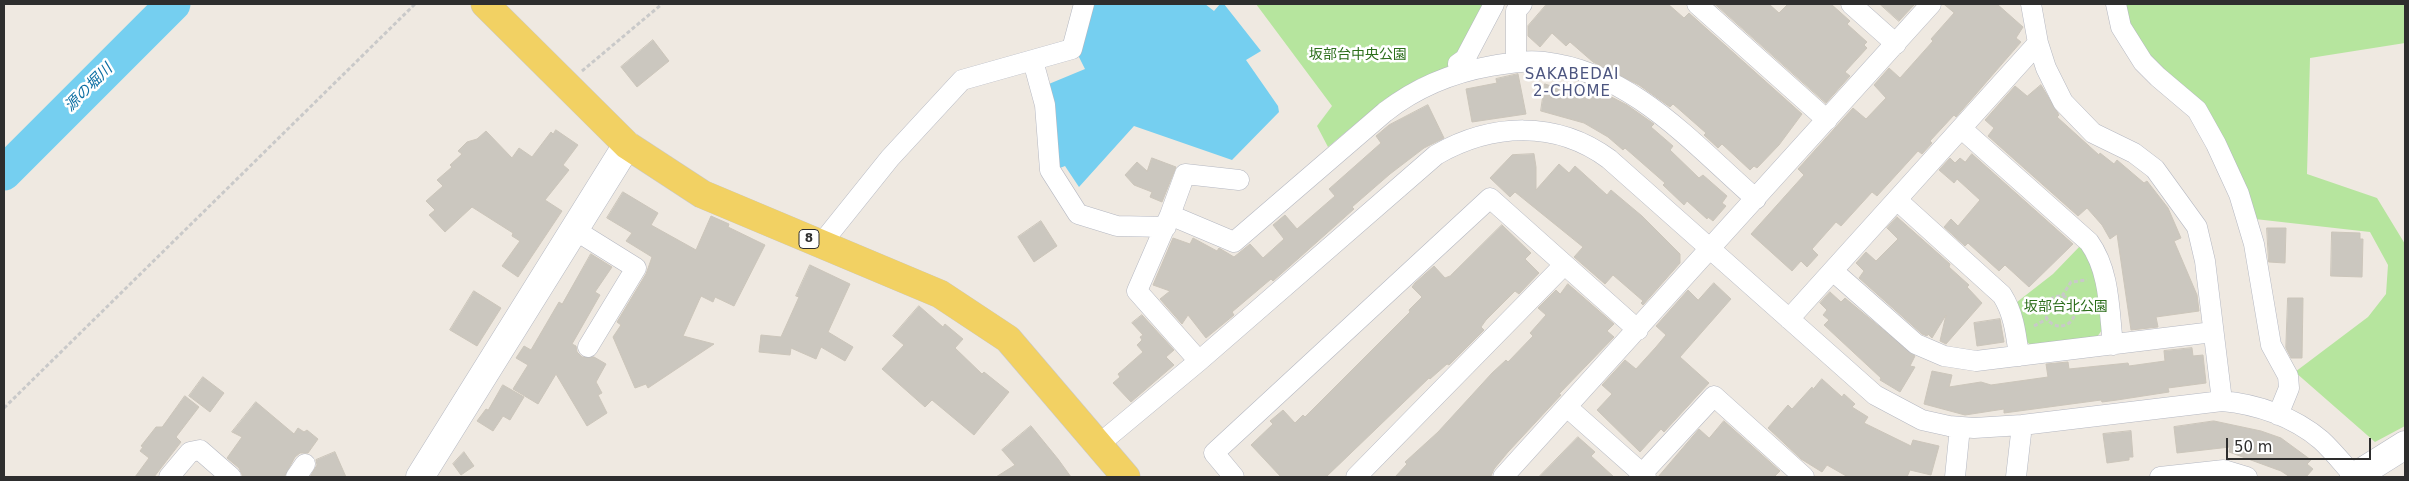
<!DOCTYPE html>
<html>
<head>
<meta charset="utf-8">
<style>
	body { margin:0 }
	#map { position:relative; width:2409px; height:481px; overflow:hidden; background:#efe9e1; font-family:"DejaVu Sans",sans-serif }
	canvas { display:block }
	.frame { position:absolute; inset:0; border:5px solid #2e2e2e; pointer-events:none }
	.scale { position:absolute; left:2226px; top:438px; width:145px; height:22px; box-sizing:border-box; border:2px solid #2e2e2e; border-top:0; padding-left:6px; font-size:15px; line-height:18px; white-space:nowrap; color:#2e2e2e; -webkit-text-stroke:4px #fff; paint-order:stroke }
</style>
</head>
<body>
<div id="map">
<canvas width="2409" height="481"></canvas>
<div class="frame"></div>
<div class="scale">50 m</div>
</div>
<script>
const c = document.querySelector('canvas').getContext('2d');
c.lineJoin = 'round';
function fill(path, color) { c.fillStyle = color; c.fill(path, 'evenodd'); }
function trace(path, color, width, dash) { c.strokeStyle = color; c.lineWidth = width; c.lineCap = dash ? 'butt' : 'round'; c.setLineDash(dash || []); c.stroke(path); }
function label(font, color, halo, rows, align = 'center') {
  c.font = font + ' "DejaVu Sans","Noto Sans JP",sans-serif'; c.lineWidth = 5; c.setLineDash([]); c.textBaseline = 'middle'; c.strokeStyle = halo; c.fillStyle = color; for (const [text, x, y, turn = 0] of rows) {
    c.save(); c.translate(x, y); c.rotate((+turn || 0) * Math.PI / 180); c.textAlign = isNaN(turn) ? turn : align; if (halo) c.strokeText(text, 0, 0); c.fillText(text, 0, 0); c.restore();
  }
}
fill(new Path2D(`
	M1256,4H1486L1461,53L1445,69L1418,79L1384,100L1328,147L1317,126L1332,106Z
	M2125,4H2405V43L2310,58L2307,174L2377,198L2405,244V426L2375,442L2295,372L2368,317L2386,294L2388,265L2370,232L2255,219C2247,199 2237,164 2225,148C2198,110 2130,49 2125,4Z
	M2081,245L2092,259L2104,327L2097,337L2032,346L2023,339L2017,302L2053,274Z`), '#b6e59e');
fill(new Path2D(`
	M1092,4H1205L1214,11L1220,4H1224L1261,51L1246,60L1278,106L1279,112L1232,160L1134,126L1079,187L1065,166L1060,168L1044,86L1085,69L1078,55Z`), '#75cff0');
trace(new Path2D(`
	M4,173L173,4`), '#75cff0', 35);
const building = new Path2D(`
	M1547,4H1668L1684,18L1689,13L1802,114L1779,145L1757,168L1754,166L1750,170L1722,144L1718,148L1704,135L1706,133L1673,104L1670,107L1639,85L1593,62L1570,42L1566,46L1552,33L1540,47L1528,36V26Z
	M1715,4H1769L1779,13L1788,4H1831L1850,21L1847,24L1867,42L1864,45L1867,48L1845,72L1850,76L1826,103Z
	M1880,4H1915L1899,21Z
	M1944,4H1997L2023,27L2016,38L2021,42L1956,117L1954,115L1930,141L1932,143L1922,154L1918,151L1877,196L1872,192L1841,226L1836,222L1812,249L1818,255L1807,267L1801,261L1792,271L1751,234L1804,175L1798,169L1853,108L1866,119L1886,98L1874,85L1889,68L1900,78L1933,41L1931,39L1954,13Z
	M653,40L669,61L637,87L621,67Z
	M1518,74L1526,114L1472,122L1466,89L1497,83L1496,79Z
	M1545,84L1582,96L1590,100L1596,89L1627,105L1654,124L1651,127L1673,146L1670,150L1699,178L1703,175L1727,196L1722,203L1726,206L1713,221L1708,217L1707,219L1687,201L1684,205L1663,185L1665,183L1625,148L1623,150L1608,137L1584,123L1541,111Z
	M2041,85L2059,115L2057,117L2099,155L2100,153L2114,164L2117,160L2144,183L2147,181L2168,208L2181,238L2174,241L2197,295L2199,311L2156,317L2158,327L2131,330L2117,234L2110,239L2102,225L2087,208L2078,216L1988,136L1994,128L1985,120L2015,86L2027,96Z
	M1428,105L1444,138L1424,148L1390,174L1352,207L1354,209L1299,258L1273,281L1271,279L1232,312L1234,315L1206,338L1188,315L1182,324L1160,299L1170,291L1153,285L1173,238L1190,244L1193,238L1217,251L1219,248L1234,257L1250,244L1263,258L1284,239L1273,225L1285,215L1297,229L1335,196L1329,189L1381,143L1376,136L1389,125Z
	M556,130L578,145L563,165L569,170L545,200L562,211L518,277L502,266L520,241L512,236L513,233L472,207L445,232L429,215L435,210L426,201L443,186L437,180L452,167L450,165L462,154L458,151L467,142L477,139L486,131L512,158L519,148L532,157L551,132L553,134Z
	M1534,154L1536,167V190L1559,164L1569,173L1575,166L1607,195L1611,190L1642,216L1680,254V263L1643,305L1641,303L1643,301L1613,275L1605,284L1574,257L1583,247L1515,192L1510,197L1490,178L1512,155Z
	M1972,154L2073,244L2029,287L2005,265L1999,271L1968,243L1965,246L1944,227L1951,219L1958,226L1980,200L1957,179L1954,183L1939,170L1950,158L1955,163L1960,158L1965,162Z
	M1152,158L1176,167L1162,202L1150,197L1152,192L1134,185L1125,175L1137,162L1147,171Z
	M623,192L658,213L651,225L696,250L711,216L729,224L728,227L765,245L734,306L715,297L713,302L701,296L683,336L714,344L648,388L646,384L635,388L613,337L621,325L617,322L646,274L652,257L626,241L632,233L607,218Z
	M1897,217L1950,264L1949,267L1969,285L1967,287L1982,303L1946,344L1940,341L1946,315L1932,338L1928,334L1927,336L1922,334L1859,278L1864,271L1856,263L1866,252L1876,261L1898,239L1887,228Z
	M1041,221L1057,246L1034,262L1018,237Z
	M1502,225L1531,253L1525,259L1539,273L1519,294L1515,291L1486,320L1481,327L1484,330L1449,365L1447,364L1430,379L1429,378L1326,477H1281L1251,445L1273,424L1270,421L1283,410L1295,423L1303,415L1305,417L1410,312L1409,310L1422,297L1412,287L1415,283L1434,266L1445,278L1450,276Z
	M2267,228H2286L2285,263L2269,262Z
	M2332,232L2360,233V239H2363L2362,277L2331,276Z
	M591,254L612,267L595,292L600,295L572,344L576,346L577,352L582,357H594L606,364L596,382L602,393L598,395L607,413L587,426L556,374L538,404L513,389L528,365L516,358L524,346L531,350L559,302L562,304Z
	M810,265L850,284L828,332L853,347L845,361L821,347L816,359L791,348L790,355L759,352L761,335L781,337L799,297L796,296Z
	M1714,283L1731,299L1680,357L1709,383L1664,432L1661,429L1640,452L1597,410L1612,394L1602,385L1625,360L1636,369L1656,347L1666,335L1656,326L1688,290L1698,300Z
	M1568,284L1614,324L1607,331L1614,337L1559,394L1561,395L1508,452L1494,469L1491,476L1395,477L1407,464L1405,462L1438,432L1492,373L1506,360L1508,362L1533,336L1530,333L1546,315L1538,308L1556,290L1560,294Z
	M474,291L501,308L477,346L450,330Z
	M1830,292L1841,302L1845,298L1915,356L1910,366L1915,367L1900,392L1880,380L1881,378L1824,325L1829,320L1823,315L1827,310L1820,303Z
	M2288,298H2303L2302,358H2291L2286,348Z
	M919,306L943,327L945,324L963,339L955,348L982,374L984,372L1009,392L974,435L932,400L925,407L882,369L904,345L893,336Z
	M1142,315L1174,350L1166,357L1174,365L1131,402L1113,383L1120,377L1118,374L1143,352L1137,345L1142,340L1140,337L1143,335L1132,323Z
	M2000,319L2004,342L1977,346L1974,323Z
	M2192,348L2193,356L2203,355L2206,383L2168,388L2169,392L2117,400L2102,402L2101,400L2004,413V409L1965,415L1924,404L1932,371L1952,375L1949,387L1981,382L1991,385L2048,377L2046,364L2068,362L2069,369L2128,363L2129,366L2165,361L2164,351Z
	M203,377L224,393L210,412L189,396Z
	M1822,379L1842,397L1844,394L1855,404L1852,407L1868,417L1864,423L1911,446L1913,440L1939,446L1931,475L1910,470L1907,477H1848L1827,465L1822,472L1801,459L1768,428L1788,405L1792,409L1812,387L1813,389Z
	M503,385L524,397L510,420L503,416L493,431L477,421L486,409L488,410Z
	M185,396L199,407L176,437L181,442L154,477H135L149,458L140,451L143,447L141,446L156,427H162Z
	M256,402L294,434L298,428L304,432L307,430L318,439L308,453H300L295,457L284,477H243L239,468L227,458L242,437L232,432Z
	M1724,421L1780,471L1774,477H1658L1699,429L1709,438Z
	M2214,421L2261,431L2281,438L2311,460L2307,464L2313,469L2306,477H2290L2281,471L2229,452L2230,447L2177,453L2174,427Z
	M1031,426L1058,459L1071,477H996L1015,465L1002,450Z
	M2131,431L2133,457H2129V460L2107,463L2103,434Z
	M1578,437L1595,452L1591,456L1614,477H1539Z
	M335,452L346,477H310L317,465L316,460Z
	M464,452L474,466L461,475L453,464Z`);
fill(building, '#cbc7bf');
trace(building, '#cbc5ba', 1);
const street = new Path2D(`
	M1697,4L1827,120
	M1851,4L1896,44
	M2031,4L2038,43L2046,68L2063,102L2093,133L2134,153L2155,169L2197,227L2205,261L2222,401
	M2116,4L2121,27L2143,62L2158,77L2197,110L2216,144L2239,194L2254,244L2271,345L2288,376L2289,388L2278,415
	M1033,61L1045,105L1050,170L1078,214L1117,226L1166,227
	M1516,62V11L1522,4
	M1459,73L1458,64L1465,59L1494,4
	M1962,129L2089,242C2110,271 2109,310 2113,345
	M1897,200L2002,295C2014,314 2016,334 2019,356
	M1170,215L1185,174L1239,180
	M575,230L636,268L588,347
	M821,244L890,158L962,80L1072,49L1084,4
	M1833,271L1916,344L1944,356L1976,361L2213,332
	M1789,319L2038,43
	M1199,361L1137,291L1170,215L1234,242L1385,112C1417,87 1451,73 1491,66C1508,63 1526,60 1544,62C1632,72 1693,144 1756,199
	M1567,407L1646,477
	M1098,445L1199,361L1436,155C1492,123 1556,120 1609,159L1875,395L1922,420L1949,426L1974,428L2022,425L2222,401C2257,404 2294,417 2321,440C2333,451 2344,465 2355,477
	M169,477L190,452L200,450L231,477
	M296,477L305,464
	M1234,477L1214,453L1490,198L1638,330
	M1356,477L1564,265
	M1503,477L1931,4
	M1639,477L1714,396L1804,477
	M1955,477L1960,427
	M2016,477L2022,425
	M2160,477L2224,470L2247,477`);
const secondary = new Path2D(`
	M420,477L627,145
	M2354,477L2405,445`);
const primary = new Path2D(`
	M485,4L627,145L702,194L940,294L1008,339L1126,477`);
trace(street, '#b4b7c1', 21);
trace(secondary, '#b4b7c1', 29);
trace(primary, '#c9c9c9', 29);
trace(new Path2D(`
	M582,71L662,4
	M2045 311a15 15 0 1 1 30 0a15 15 0 1 1-30 0Z
	M2062,296L2071,282L2087,280
	M2034,326L2047,319
	M4,408L415,4`), '#c9c9c9', 3, [4, 2.5]);
trace(street, '#fff', 20);
trace(secondary, '#fff', 28);
trace(primary, '#f2d163', 28);
for (const [x, y, w] of [
	[809,239,20]
]) { const box = new Path2D(); box.roundRect(x - w / 2, y - 9.5, w, 19, 4); c.fillStyle = '#fff'; c.fill(box); trace(box, '#2e2e2e', 1); }
label('bold 12px', '#2e2e2e', null, [
	["8",809,239]
]);
label('14px', '#2c6e1b', '#fff', [
	["坂部台中央公園",1358,55],
	["坂部台北公園",2066,307]
]);
c.letterSpacing = '1px';
label('15px', '#4d5680', '#fff', [
	["SAKABEDAI",1572,75],
	["2-CHOME",1572,92]
]);
c.letterSpacing = '0px';
label('italic 15px', '#0d6fa3', '#fff', [
	["源の堀川",89,88,-45]
]);
</script>
</body>
</html>
